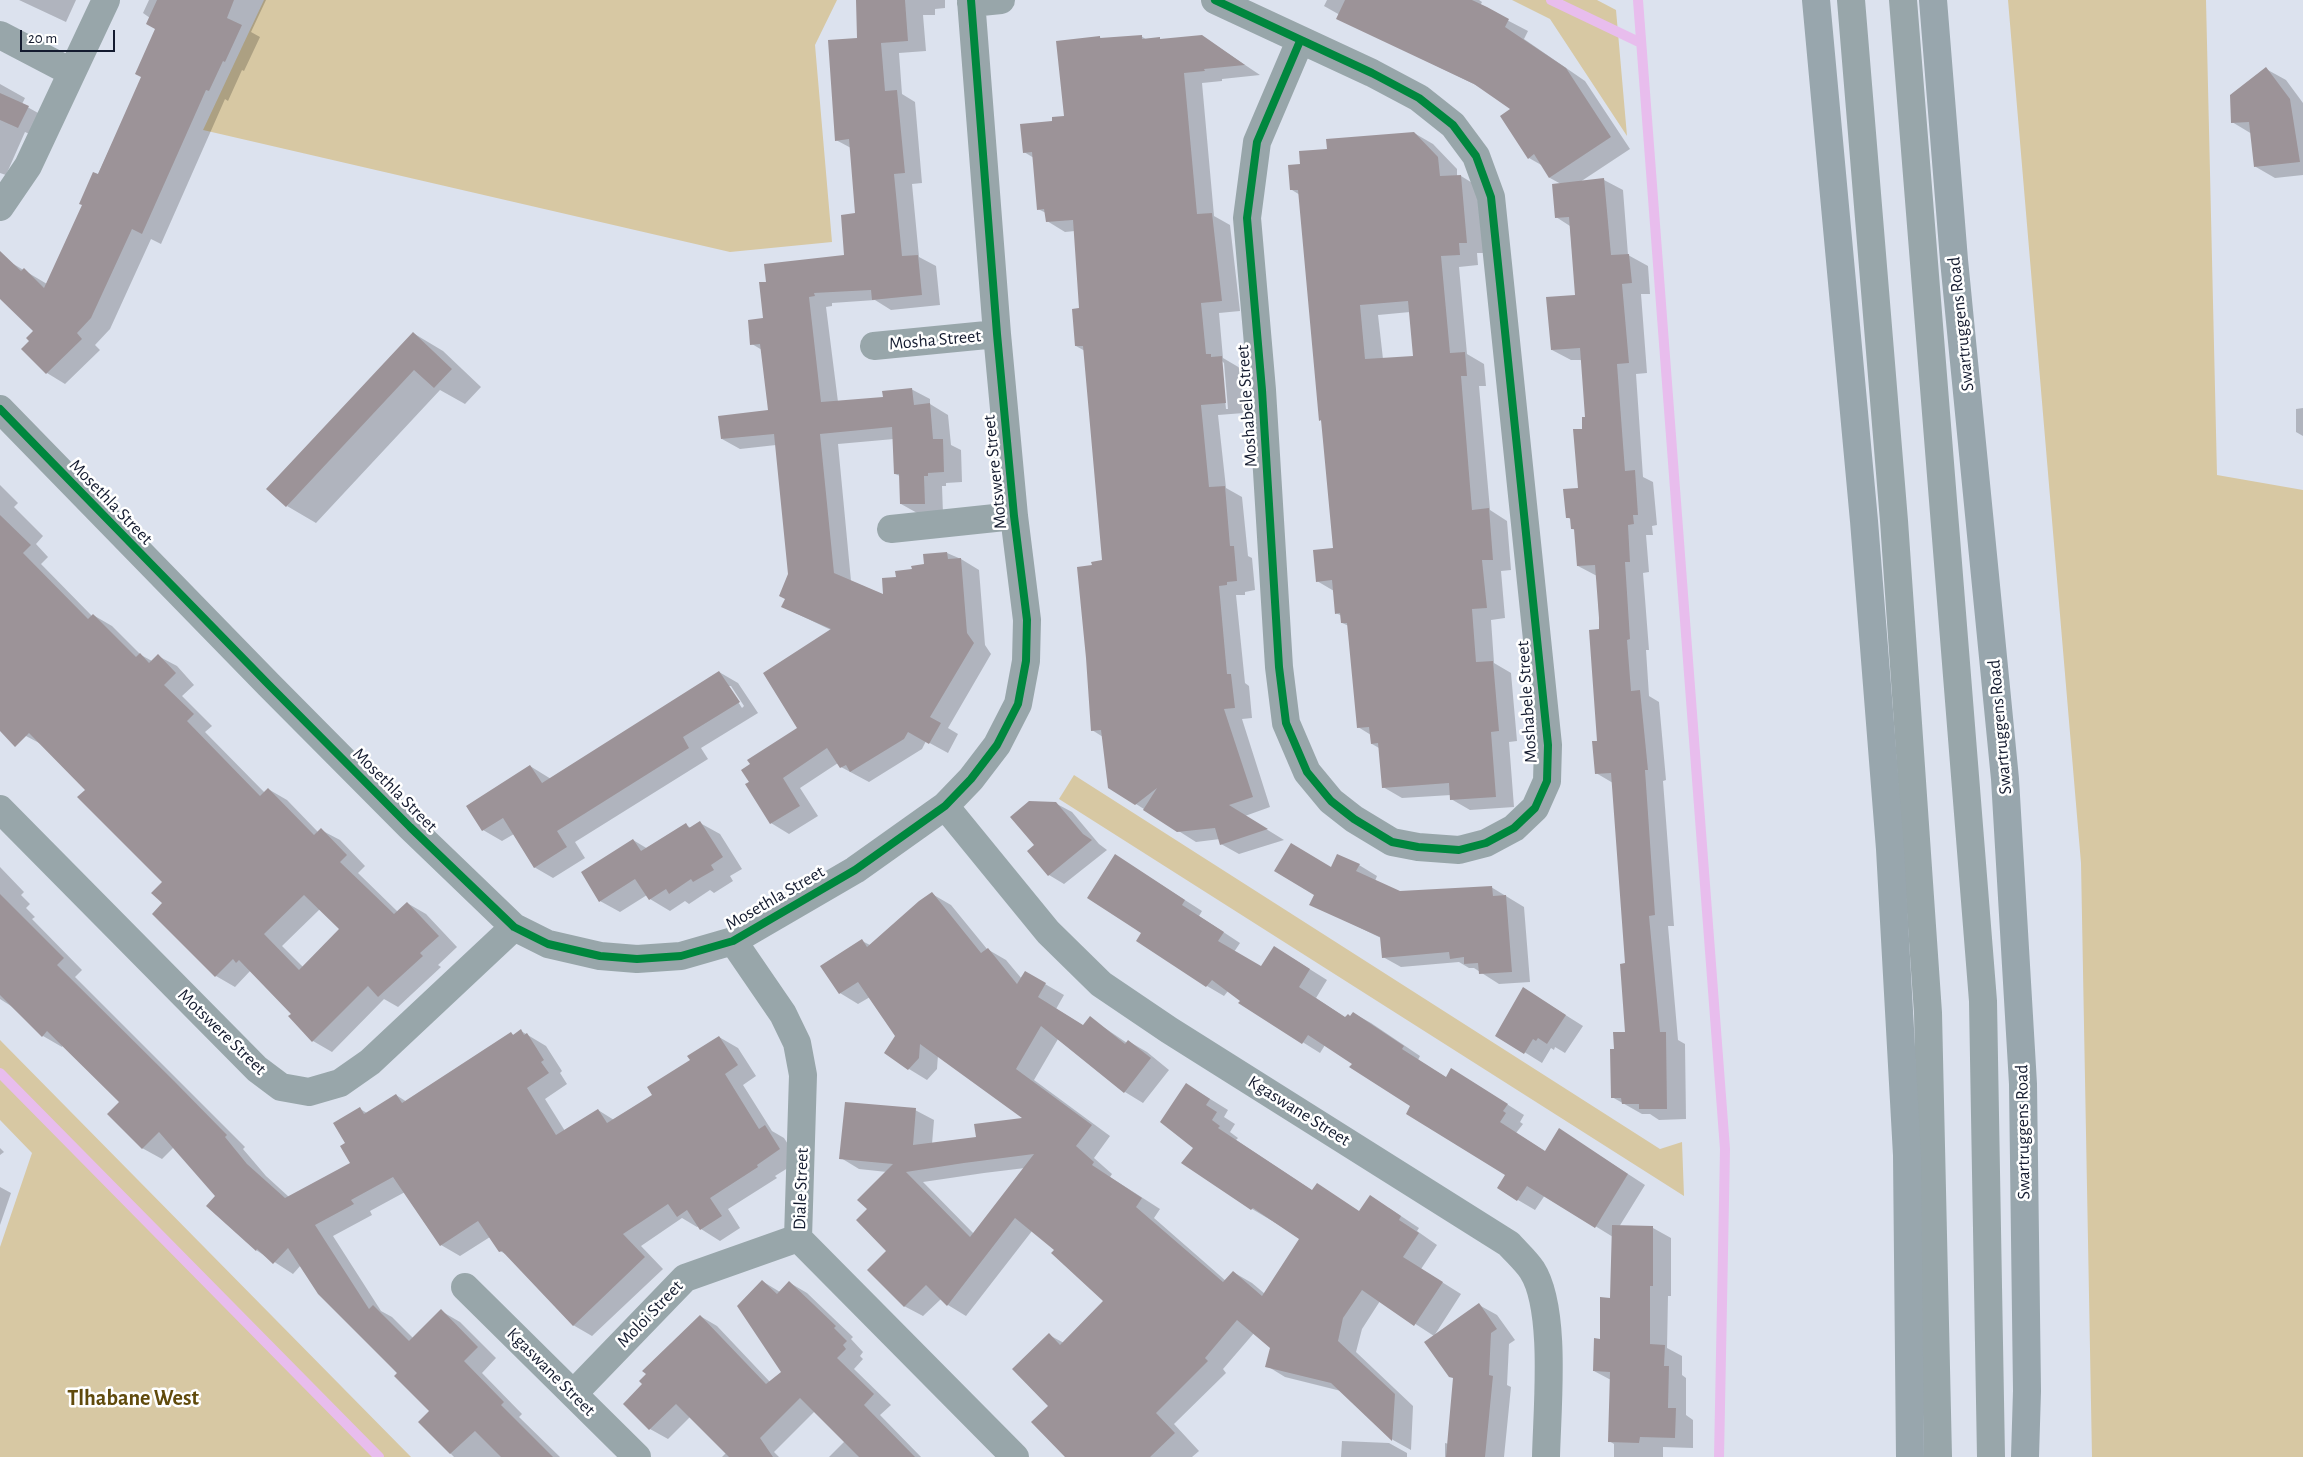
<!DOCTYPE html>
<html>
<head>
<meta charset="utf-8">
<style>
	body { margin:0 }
	#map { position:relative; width:2303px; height:1457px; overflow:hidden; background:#dce2ee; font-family:"Alegreya Sans",sans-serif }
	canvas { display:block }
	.scale { position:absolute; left:20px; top:30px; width:95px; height:22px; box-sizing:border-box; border:2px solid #141b2f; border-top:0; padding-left:6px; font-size:15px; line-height:18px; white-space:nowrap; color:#141b2f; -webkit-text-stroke:4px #fff; paint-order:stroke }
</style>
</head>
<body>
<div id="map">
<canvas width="2303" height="1457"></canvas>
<div class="scale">20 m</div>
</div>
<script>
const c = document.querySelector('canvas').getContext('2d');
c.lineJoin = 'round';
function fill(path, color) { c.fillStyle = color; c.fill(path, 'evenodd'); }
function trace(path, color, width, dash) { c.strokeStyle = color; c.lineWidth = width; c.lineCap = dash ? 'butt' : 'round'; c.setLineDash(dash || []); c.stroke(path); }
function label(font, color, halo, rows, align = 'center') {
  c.font = font + ' "Alegreya Sans",sans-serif'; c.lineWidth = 5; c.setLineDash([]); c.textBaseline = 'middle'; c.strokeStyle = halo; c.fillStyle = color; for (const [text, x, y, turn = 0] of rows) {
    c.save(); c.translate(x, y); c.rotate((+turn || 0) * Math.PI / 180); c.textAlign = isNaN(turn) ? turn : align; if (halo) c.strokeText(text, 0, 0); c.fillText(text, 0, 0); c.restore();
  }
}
fill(new Path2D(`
	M264,0H837L815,45L832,242L730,252L203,130Z
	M1512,0H1597L1616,10L1627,136L1550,19Z
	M2008,0H2206L2217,475L2303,490V1457H2092L2081,863Z
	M1074,775L1660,1149L1682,1142L1684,1196L1059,799Z
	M0,1040L411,1457H0V1247L32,1153L0,1120Z`), '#d7c8a3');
fill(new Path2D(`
	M19,0H76L66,22Z
	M149,0H266L251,32L260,37L244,71L242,70L228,101L225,99L161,244L151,239L110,329L95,345L100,350L65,384L47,373L31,341L35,331L0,297V272L10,262L47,284L143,77L156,29L150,18L143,13Z
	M857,0H945V8L935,9V15H923L926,51L899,53L902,94L915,102L922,183L912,184L919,257L936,266L940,305L891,310L875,300L832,303V306L826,307L838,402L884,398L911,389L930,399V404L948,415L951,445L961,450L962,482L946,483V486H942L943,514H919L901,504L900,476L895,474L894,439L838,444L851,581L884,595L897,578L926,565L925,555L947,553L961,559L979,570L985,645L991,654L948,728L958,734L948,753L926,741L922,749L869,782L841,767L838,763L800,788L818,816L789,834L771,823L747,784L799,728L831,630L783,607L786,599L789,575L776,445L740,449L722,439L769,411L762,350L752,344L765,319L768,283L845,256L856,215L851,148L836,140L858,40Z
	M1327,0H1479L1482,2L1480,6L1528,31L1524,39L1585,81L1630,149L1580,182L1604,180L1623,190L1628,255L1648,266L1650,294H1641L1647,373L1636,374L1643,477L1653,482L1657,525L1652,526L1653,535H1646L1649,572L1643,573L1649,650H1646L1649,696L1659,702L1666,780L1663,781L1674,926H1668L1678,1040L1685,1044L1686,1119L1659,1120L1650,1114H1642L1612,1097L1615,1050L1627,1033L1626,964L1613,783L1596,773L1600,631L1597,576L1578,566L1576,530L1572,529V520L1567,517L1579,489L1586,418L1582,360H1571L1552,350L1576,296L1570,226L1556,217L1561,184L1550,178L1543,166L1529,158L1512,109L1484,89L1338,18L1340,15L1324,6Z
	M1141,36L1147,40H1162L1202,36L1260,75L1222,79V81L1202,83L1214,216L1230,225L1240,311L1219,313L1223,358L1240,368L1244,413L1218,415L1226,488L1242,497L1248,556L1252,558L1255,590L1245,592V595H1236L1245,683L1249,686L1252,718L1242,719L1270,807L1245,816L1284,840L1239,854L1221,844L1220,839L1196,842L1136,804L1103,737L1092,730L1093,566L1104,561L1085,351L1076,346L1081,309L1075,231L1065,232L1047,221L1046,213L1038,209L1034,158L1024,152L1054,122L1066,117L1099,37L1103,39ZM1221,360L1224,363L1228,409H1226Z
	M2266,69L2286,80L2303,103V175L2275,178L2256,167L2252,134L2232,122Z
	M0,84L25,98L22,104L47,118L38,138L25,132L6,175L0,173Z
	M1414,133L1433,144L1457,169V176H1461L1479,187L1485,253H1477L1478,265L1459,267L1467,354L1484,364L1486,386H1479L1490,510L1507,521L1511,570L1501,571L1505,618L1491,620L1494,663L1511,673L1517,741L1509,742L1514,807L1470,810L1451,799V795L1402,798L1383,787L1379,748L1372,744L1371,735L1358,727L1349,626L1342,623V616L1336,613L1334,591L1317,581L1335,549L1322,421L1320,420L1300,195L1292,190L1301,166L1328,150ZM1410,312L1414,357L1383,359L1378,315Z
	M413,333L443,351L481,387L465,404L440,390L316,523L287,506Z
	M2303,408V436L2296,432V409Z
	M0,485L18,503L14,507L43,536L36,544L48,557L41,564L92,616L93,615L112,626L141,655L152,661L158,656L177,666L194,685L182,696L212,726L205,732L265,793L268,789L287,800L318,832L321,830L340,840L365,866L358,873L398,912L407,903L426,914L457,947L438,965L441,967L398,1007L384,999L332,1052L313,1041L290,1016L293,1014L251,970L235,987L216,976L154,914L164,903L163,882L87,790L41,744L26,736L0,708ZM320,909L341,929L303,967L282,946Z
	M719,672L738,683L758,713L701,748L708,759L575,842L585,858L553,878L534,867L514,834L502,841L483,830L530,766L551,779ZM728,686H731L744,706L742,708Z
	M1055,803L1072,812L1099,844L1107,850L1064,884L1049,875L1036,846Z
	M700,823L720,834L742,869L730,876L733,881L714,893L710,890L689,904L685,901L670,911L650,899L647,895L620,912L600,901L633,840L648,849L686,825L691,828Z
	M1359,865L1377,876L1375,881L1400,892L1491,887L1524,907L1530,982L1499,984L1474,968H1469L1459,962L1401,967L1383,957L1381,938L1311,904L1331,869Z
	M1132,866L1202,911L1199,916L1240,943L1234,952L1261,968L1292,958L1327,980L1316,998L1346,1018L1351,1017L1353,1013L1371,1023L1420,1056L1418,1060L1447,1078L1469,1080L1524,1115L1520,1122L1523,1124L1516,1133L1546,1152L1560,1130L1645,1185L1619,1227L1653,1228L1671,1238V1296H1668L1667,1348L1682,1356V1375L1686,1378V1415L1693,1420V1448L1663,1447V1457H1614V1444L1609,1441L1611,1380L1594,1371L1612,1299L1613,1237L1545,1195L1535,1210L1518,1200L1498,1188L1507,1175L1353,1063L1325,1045L1320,1053L1240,1003L1242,1000L1228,991L1224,996L1207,986L1142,932Z
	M0,867L24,892L21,895L30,904L26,908L35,917L32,919L82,970L75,977L245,1147L243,1149L266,1176L289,1197L352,1163L346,1144L360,1109L367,1113L396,1095L407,1102L511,1034L514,1035L521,1031L546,1046L562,1071L560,1073L567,1084L545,1099L565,1131L598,1110L614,1120L653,1095L719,1037L738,1048L756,1076L743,1085L772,1131L784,1138L799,1161L775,1176L777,1178L728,1209L740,1228L720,1241L701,1229L699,1226L697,1227L682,1218L641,1246L663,1269L592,1336L573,1325L509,1256L500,1251L490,1237L460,1256L441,1245L405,1192L370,1211L372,1215L333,1236L381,1311L392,1317L413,1338L441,1311L460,1322L496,1358L482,1373L522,1414L519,1417L560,1457H454L420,1422L431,1411L301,1265L293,1274L256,1250L208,1206L217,1196L174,1147L162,1159L142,1148L120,1102L63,1045L62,1047L43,1036L11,1006L0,999Z
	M932,894L951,905L987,949L1006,960L1022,979L1026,973L1064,995L1056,1009L1084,1026L1090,1018L1127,1043L1128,1041L1147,1052L1169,1070L1143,1103L1125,1092L1058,1039L1034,1080L1110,1136L1094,1158L1112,1174L1110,1177L1160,1209L1154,1218L1226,1281L1233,1272L1252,1283L1265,1294L1301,1238L1252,1209L1183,1163L1195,1148L1186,1084L1228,1110L1224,1117L1235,1124L1230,1132L1238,1138L1236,1140L1313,1191L1317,1184L1360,1212L1389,1208L1419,1228L1417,1231L1437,1245L1421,1269L1461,1294L1434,1336L1380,1301L1362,1329L1356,1352L1413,1406L1411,1450L1393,1440L1341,1391L1285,1377L1267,1366L1271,1347L1254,1333L1223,1369L1226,1373L1174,1424L1199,1451L1192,1457H1075L1050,1406L1049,1335L1064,1343L1105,1301L1056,1249L1032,1231L966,1316L948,1305L941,1299L923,1316L904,1306L887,1251L869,1209L887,1172L859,1169L841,1158L915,1110L934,1120L932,1144L978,1138L1026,1119L938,1055L937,1069L927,1080L909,1069L897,1036L870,997L858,1004L840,993L862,941L870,945ZM1025,1168L974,1234L923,1182L984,1173Z
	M1524,989L1583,1026L1565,1053L1555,1047L1554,1050L1551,1048L1542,1063L1497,1035Z
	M0,1148L4,1152L0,1155Z
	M0,1187L11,1193L0,1225Z
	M762,1281L780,1292L790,1283L807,1293L853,1337L851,1339L863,1352L860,1356L863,1359L854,1369L891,1405L880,1415L921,1457H829L845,1441L815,1411L774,1452L779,1457H722L726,1453L690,1417L668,1439L650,1429L625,1404L644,1384L700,1316L717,1326L770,1382L783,1372Z
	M1479,1305L1497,1315L1515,1340L1509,1344L1507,1385L1511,1387L1504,1457H1445V1443L1449,1444Z
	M1342,1441L1389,1443L1407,1453V1457H1341Z`), '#0003');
trace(new Path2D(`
	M1551,0L1641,43
	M1638,0L1725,1149L1719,1457
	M0,1073L379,1457`), '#e8bded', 10);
fill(new Path2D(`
	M157,0H234L227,18L242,25L225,62L223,61L209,91L206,90L142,234L132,229L91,318L77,333L82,339L46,374L21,349L29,341L26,338L33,331L0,299V251L21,271L24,268L44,288L82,205L79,204L93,172L98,174L141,77L135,74L155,29L146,24Z
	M856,0H905L908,41L881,43L885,91L897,90L905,173L894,174L902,256L918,255L922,295L872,300L871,290L814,293L815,296L809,297L821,402L883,397L882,391L912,388L914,405L930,403L933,439H943L944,472L928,473V476H924L925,504H900L899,474H894L892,427L820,434L834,573L883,594L882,578L896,577L895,571L912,569L911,566L924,564L923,554L947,552L948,559L961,558L967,633L974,643L930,717L941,723L929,744L908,732L904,739L850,772L846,765L840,768L827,748L783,778L800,806L770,824L745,784L749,782L741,770L750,764L747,760L797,728L763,673L831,629L781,607L785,599L779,596L788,574L774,434L721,439L718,416L768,410L760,344L750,345L748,320L763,318L759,282H766L764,264L844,255L841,215L855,213L849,139L835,141L828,40L857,38Z
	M1345,0H1472L1487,7L1509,19L1505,27L1566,68L1611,137L1549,178L1534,154L1528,159L1500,116L1510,109L1474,84L1336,19Z
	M1142,35V39L1160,37V39L1202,35L1245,65L1204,69L1205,71L1184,73L1197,214L1212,213L1222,301L1201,303L1206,354H1211V357L1222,356L1226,403L1201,405L1209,487L1225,486L1230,546H1234L1237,581L1227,582V585L1219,586L1227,674H1231L1235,708L1224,709L1253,797L1229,805L1268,829L1220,845L1215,828L1177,832L1143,810L1157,788L1135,805L1108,788L1101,730L1091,731L1086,658L1077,567L1092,565L1091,562L1102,560L1083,346H1075L1072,309L1079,308L1073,220L1046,222L1044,209L1037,210L1032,152L1023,153L1020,124L1052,121V117L1064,116L1056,41L1100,36V38Z
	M2266,67L2290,99L2300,162L2254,167L2249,122L2231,123L2230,95Z
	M0,93L29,106L18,128L0,120Z
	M1414,132L1438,157L1440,176L1461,175L1467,243H1459L1460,255L1441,256L1450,353L1465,352L1467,376H1461L1472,510L1489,508L1493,560H1482L1487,608L1472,609L1476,662L1493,661L1499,731L1491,732L1496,797L1450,800L1449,783L1382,788L1378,743L1371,744L1369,727L1357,728L1347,623H1341L1340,613L1335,614L1332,580L1316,582L1313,550L1333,548L1323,441L1321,420L1319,421L1298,190H1290L1288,165L1300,164L1299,151L1327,149L1326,139ZM1408,301L1413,356L1365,359L1360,305Z
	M1604,178L1611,255L1629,254L1632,283L1622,284L1629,363L1617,364L1625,471L1635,470L1638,515H1633L1634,524L1628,525L1630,562H1625L1630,639L1627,640L1631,691L1640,690L1648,770H1645L1655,915L1649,916L1660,1032H1666L1667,1109H1639V1104H1622L1621,1098H1611L1610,1049H1614L1613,1032H1625L1620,964L1625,963L1611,773L1595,774L1592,741H1597L1589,630L1599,629V618L1595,565L1577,566L1574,529H1571L1570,518H1566L1563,489L1578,488L1573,429H1582V417H1585L1580,348L1551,350L1546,297L1575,295L1569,217L1555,218L1552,184Z
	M413,332L452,369L434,388L414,370L286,507L266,489Z
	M0,515L31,545L23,553L88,619L93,614L136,657L140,653L149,663L158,654L176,673L164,685L194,714L187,721L260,796L268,788L314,835L321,828L347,855L340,862L394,914L407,902L439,936L420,953L423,956L378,997L368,986L312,1042L288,1016L291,1014L239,960L236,963L233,959L215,977L152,914L162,903L151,893L162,882L77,797L85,790L29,733L15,747L0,731ZM304,895L339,929L299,970L264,934Z
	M719,671L740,702L683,737L689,748L557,831L567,847L534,868L503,818L482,831L466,806L530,765L542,783Z
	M1029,801L1056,802L1083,834L1092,840L1048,876L1027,851L1034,845L1010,817Z
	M700,821L723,857L711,865L714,870L693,882L691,879L669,894L666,889L649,900L635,879L599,902L581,872L633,839L641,851L686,823L689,828Z
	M1291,843L1331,867L1337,854L1360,864L1356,871L1400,891L1492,886L1493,896L1506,895L1512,972L1479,974L1478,963L1464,964V957L1450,959L1449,952L1382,958L1380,937L1309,905L1314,895L1274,871Z
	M1115,854L1185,900L1182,905L1224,932L1218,941L1261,966L1274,946L1310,969L1299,987L1345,1017L1348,1014L1350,1016L1353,1012L1404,1046L1402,1049L1446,1077L1451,1068L1508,1104L1503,1111L1506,1113L1500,1122L1545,1151L1559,1128L1628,1174L1595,1228L1527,1186L1517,1201L1497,1188L1505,1175L1406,1114L1410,1106L1349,1067L1352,1064L1308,1035L1302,1044L1238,1003L1240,1001L1212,980L1206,987L1136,941L1141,933L1087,898Z
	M932,892L981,953L988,948L1017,984L1025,971L1046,983L1038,997L1083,1025L1090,1016L1125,1044L1128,1040L1151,1058L1124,1093L1041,1026L1016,1069L1092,1125L1076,1146L1094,1162L1092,1165L1142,1198L1136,1207L1223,1282L1233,1271L1262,1296L1299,1239L1253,1208L1251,1210L1181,1163L1193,1148L1160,1122L1186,1083L1210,1099L1206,1105L1217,1112L1212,1120L1220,1126L1218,1128L1312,1190L1317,1183L1359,1211L1370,1195L1401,1216L1399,1220L1419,1233L1403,1257L1443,1282L1414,1326L1362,1290L1343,1318L1338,1341L1395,1394L1392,1441L1331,1383L1265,1367L1270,1348L1237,1320L1205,1358L1208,1361L1156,1413L1175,1433L1150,1457H1065L1031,1422L1048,1406L1012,1369L1049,1333L1060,1345L1103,1301L1051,1253L1054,1250L1015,1218L947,1306L926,1285L904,1307L867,1270L886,1251L856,1220L867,1209L857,1200L893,1164L839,1159L845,1102L916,1108L913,1145L976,1137L974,1124L1022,1118L920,1044L919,1058L908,1070L884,1053L895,1036L858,982L839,994L820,966L862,939L867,947L919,901ZM1034,1154L970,1237L906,1172L964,1163Z
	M0,894L64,958L57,965L174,1081L227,1135L225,1137L247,1164L285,1198L350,1163L340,1146L345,1143L333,1123L360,1107L364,1114L396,1094L402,1103L511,1032L513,1035L521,1029L524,1035L527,1033L544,1060L541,1062L549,1073L527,1088L556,1135L598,1109L607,1123L652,1095L647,1087L690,1060L687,1056L719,1036L738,1065L725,1074L759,1129L765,1125L780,1149L757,1165L758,1167L710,1198L722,1216L700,1230L687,1210L677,1217L668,1204L623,1234L645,1257L573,1326L502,1251L499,1252L478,1221L440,1246L393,1177L351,1200L354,1204L315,1225L369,1309L373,1305L409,1341L441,1309L478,1347L464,1361L504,1402L501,1405L553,1457H501L475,1431L450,1454L418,1422L429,1411L394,1376L397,1373L318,1294L288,1248L273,1264L257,1249L256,1251L206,1206L215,1196L159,1132L142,1149L107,1114L119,1102L47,1031L42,1037L0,995Z
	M1523,987L1566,1015L1547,1044L1538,1038L1536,1041L1533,1039L1524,1054L1495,1036Z
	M1612,1225L1653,1226V1286H1650V1344L1665,1345L1664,1366H1669L1668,1408H1676L1675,1438L1640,1437L1639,1443L1608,1442L1610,1372L1593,1371L1594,1338L1600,1339V1297L1610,1298Z
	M762,1280L777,1294L789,1281L836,1326L834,1328L847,1341L843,1345L846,1349L837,1358L874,1394L864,1405L915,1457H859L800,1398L760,1438L773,1457H729L676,1404L649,1430L623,1404L642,1384L639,1381L646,1374L642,1371L700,1315L766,1384L781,1372L737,1306Z
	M1479,1303L1497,1329L1491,1333L1489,1375L1493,1376L1485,1457H1446L1453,1378L1449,1377L1424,1342Z`), '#9c9398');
trace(new Path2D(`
	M1215,0L1372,73L1419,98L1453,125L1476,156L1491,197L1548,745L1547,781L1535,808L1514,828L1486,843L1459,850L1418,847L1392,842L1354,819L1331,801L1307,772L1286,723L1279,667L1262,390L1247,218L1257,142L1300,41
	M1851,0L1894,521L1928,1013L1938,1457
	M1903,0L1983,1001L1991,1457
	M971,3L1001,0
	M0,35L71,72
	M0,207L28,166L106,0
	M874,346L997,334
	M0,409L269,685L410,827L514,927L548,944L600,956L637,959L681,956L733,941L855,870L945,806L971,779L997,745L1018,704L1026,661L1027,620L1014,516L997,334L971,0
	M891,529L1014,516
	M945,806L1048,932L1101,984L1169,1030L1509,1244C1516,1252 1526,1261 1532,1270C1557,1309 1547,1409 1546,1457
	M0,809L257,1069L281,1087L309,1092L340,1083L370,1062L514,927
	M733,941L783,1014L797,1043L803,1075L798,1238L1015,1457
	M465,1287L637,1457
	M574,1393L685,1278L798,1238`), '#98a6aa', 28);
trace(new Path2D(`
	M1816,0L1864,521L1890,849L1907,1155L1910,1457
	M1933,0L1954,260L2005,779L2023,1084L2027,1391L2025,1457`), '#98a6ad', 28);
trace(new Path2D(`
	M1215,0L1372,73L1419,98L1453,125L1476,156L1491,197L1548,745L1547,781L1535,808L1514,828L1486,843L1459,850L1418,847L1392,842L1354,819L1331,801L1307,772L1286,723L1279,667L1262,390L1247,218L1257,142L1300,41
	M0,409L269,685L410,827L514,927L548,944L600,956L637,959L681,956L733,941L855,870L945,806L971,779L997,745L1018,704L1026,661L1027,620L1014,516L997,334L971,0`), '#00873e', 8);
label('18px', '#141b2f', '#fff', [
	["Swartruggens Road",1961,324,-96],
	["Mosha Street",935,340,-5],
	["Moshabele Street",1247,406,-94],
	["Motswere Street",995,472,-96],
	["Mosethla Street",111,502,46],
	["Moshabele Street",1527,702,-94],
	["Swartruggens Road",2000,727,-95],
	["Mosethla Street",395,790,45],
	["Mosethla Street",775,898,-30],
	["Motswere Street",222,1032,44],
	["Kgaswane Street",1299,1111,32],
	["Swartruggens Road",2023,1132,-91],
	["Diale Street",801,1189,-88],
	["Moloi Street",650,1314,-46],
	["Kgaswane Street",551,1372,45]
]);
label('bold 22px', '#604a0c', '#fff', [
	["Tlhabane West",133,1398]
]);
</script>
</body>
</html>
